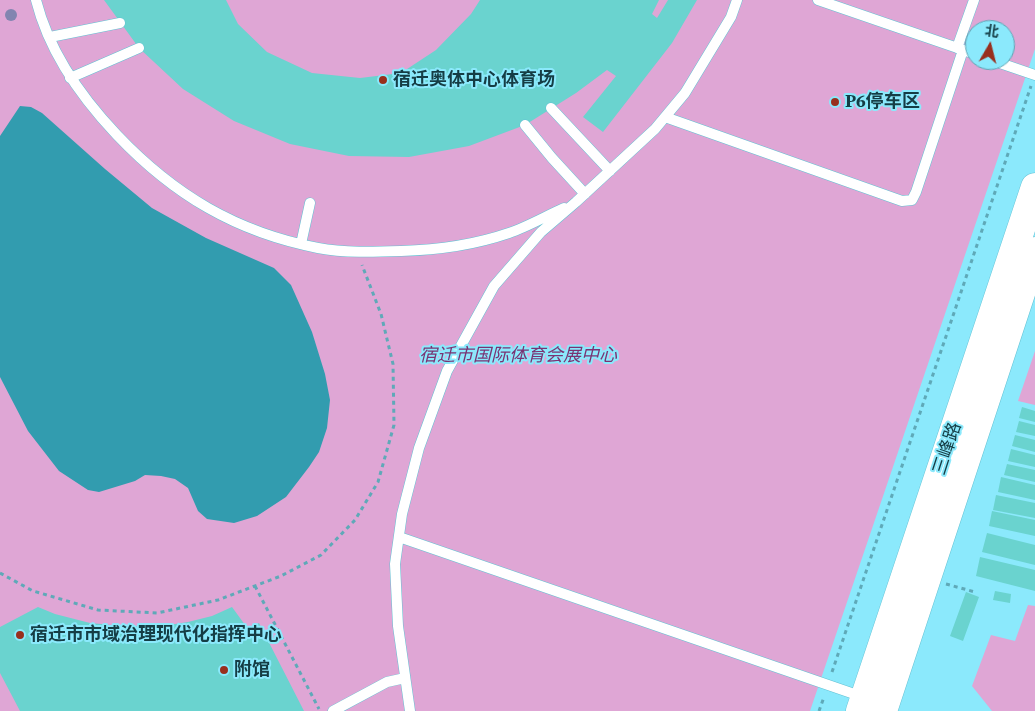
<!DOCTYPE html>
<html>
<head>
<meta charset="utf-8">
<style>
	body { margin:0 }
	#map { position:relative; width:1035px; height:711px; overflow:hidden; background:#8be9fc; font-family:"Source Serif 4","Noto Sans SC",serif }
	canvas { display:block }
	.north { position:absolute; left:965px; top:20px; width:50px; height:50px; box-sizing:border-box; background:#8be9fc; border:1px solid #5ca4b3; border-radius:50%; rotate:8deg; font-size:14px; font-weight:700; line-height:20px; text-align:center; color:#153d45 }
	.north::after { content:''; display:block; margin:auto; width:18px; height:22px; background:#982f1d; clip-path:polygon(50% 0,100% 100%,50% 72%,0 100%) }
</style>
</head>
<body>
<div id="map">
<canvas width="1035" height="711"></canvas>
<div class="north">北</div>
</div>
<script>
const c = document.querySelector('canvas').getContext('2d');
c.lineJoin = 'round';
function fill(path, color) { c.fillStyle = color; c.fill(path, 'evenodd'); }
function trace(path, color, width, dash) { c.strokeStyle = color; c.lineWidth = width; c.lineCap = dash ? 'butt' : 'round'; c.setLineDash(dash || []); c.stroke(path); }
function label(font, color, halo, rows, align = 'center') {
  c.font = font + ' "Source Serif 4","Noto Sans SC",serif'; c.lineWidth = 4; c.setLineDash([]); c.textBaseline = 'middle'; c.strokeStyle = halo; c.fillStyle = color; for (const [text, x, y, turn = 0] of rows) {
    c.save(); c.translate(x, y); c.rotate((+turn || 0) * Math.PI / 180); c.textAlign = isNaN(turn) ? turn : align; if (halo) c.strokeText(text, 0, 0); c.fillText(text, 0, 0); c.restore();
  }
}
fill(new Path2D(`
	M0,0H1035V49L810,711H0ZM975,30H1005V60H975Z
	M1035,351V405L1018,401Z
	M1028,605L1035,606V711H992L972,686L991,635L1015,641Z`), '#dfa6d5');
fill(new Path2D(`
	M20,106L31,107L42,113L105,169L152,208L206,238L274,268L291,285L312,332L325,374L330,400L327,428L319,452L309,467L286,497L257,516L234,523L207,519L198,511L188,488L175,479L161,476L145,475L135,481L99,492L88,490L59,471L28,431L0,377V136Z`), '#329caf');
fill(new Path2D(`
	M104,0H226L238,24L267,52L312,73L360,78L401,73L436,50L471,14L480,0H659L652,14L657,18L668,0H697L672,43L603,132L583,117L616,76L607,70L576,93L525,125L469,146L409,157L349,156L290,144L234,121L183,89L139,48Z
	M1022,407L1035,411V422L1019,418Z
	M1019,421L1035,425V436L1016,432Z
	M1015,435L1035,440V452L1012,446Z
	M1011,449L1035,455V467L1008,461Z
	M1007,464L1035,470V482L1004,475Z
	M1001,477L1035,485V500L998,492Z
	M996,495L1035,503V518L993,510Z
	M992,511L1035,520V536L989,526Z
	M987,533L1035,545V565L982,552Z
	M980,557L1035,570V591L976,576Z
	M995,591L1011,594L1010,603L993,600Z
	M966,592L979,597L963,641L950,636Z
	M38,607L55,614L90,623L123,626H162L188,622L212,616L232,607L248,629L259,623L304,711H20L0,673V627Z`), '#6ad3cf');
const service = new Path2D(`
	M36,0C49,52 81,97 117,135C174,195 236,232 318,248C344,253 374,252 401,251C438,250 474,245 509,233C527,227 546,216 564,208
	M818,0L975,54
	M50,37L120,23
	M957,48L974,0
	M991,60L1035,75
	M70,78L139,48
	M551,108L610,171
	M665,117L902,201L912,200L916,192L963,50
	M525,125L552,158L585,194
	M301,244L310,203
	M399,537L863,697
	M333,711L387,682L405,678
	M410,711L398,626L395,564L402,514L419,448L447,371L494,286L541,232L576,202L655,129L685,93L731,17L737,0`);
const secondary = new Path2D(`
	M860,711L1035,187
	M883,711L1035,251`);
trace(service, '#63c1d3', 11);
trace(secondary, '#63c1d3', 29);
trace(new Path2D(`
	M0,573L33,591L98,610L157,613L218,600L281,576L321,555L355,520L378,482L394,425L393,364L381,314L362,265
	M946,584L975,592
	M255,586L319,709
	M832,672L1031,86
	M819,711L824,697`), '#5fa9b8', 3, [4, 4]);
trace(service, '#fff', 10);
trace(secondary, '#fff', 28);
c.fillStyle = '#8285b0';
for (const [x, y] of [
	[11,15]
]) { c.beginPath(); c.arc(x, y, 6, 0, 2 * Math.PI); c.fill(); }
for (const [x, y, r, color] of [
	[383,80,5,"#982f1d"],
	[835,102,5,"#982f1d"],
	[20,635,5,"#982f1d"],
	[224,670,5,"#982f1d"]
]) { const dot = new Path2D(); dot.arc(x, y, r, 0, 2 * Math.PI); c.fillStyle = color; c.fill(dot); trace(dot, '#8be9fc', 2); }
label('bold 18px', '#153d45', '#8be9fc', [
	["宿迁奥体中心体育场",393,80],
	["P6停车区",845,102],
	["宿迁市市域治理现代化指挥中心",30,635],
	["附馆",234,670]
], 'left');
label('italic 18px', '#7a3372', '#8be9fc', [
	["宿迁市国际体育会展中心",518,356]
]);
label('18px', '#153d45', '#8be9fc', [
	["三峰路",948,449,-72]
]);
</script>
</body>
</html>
